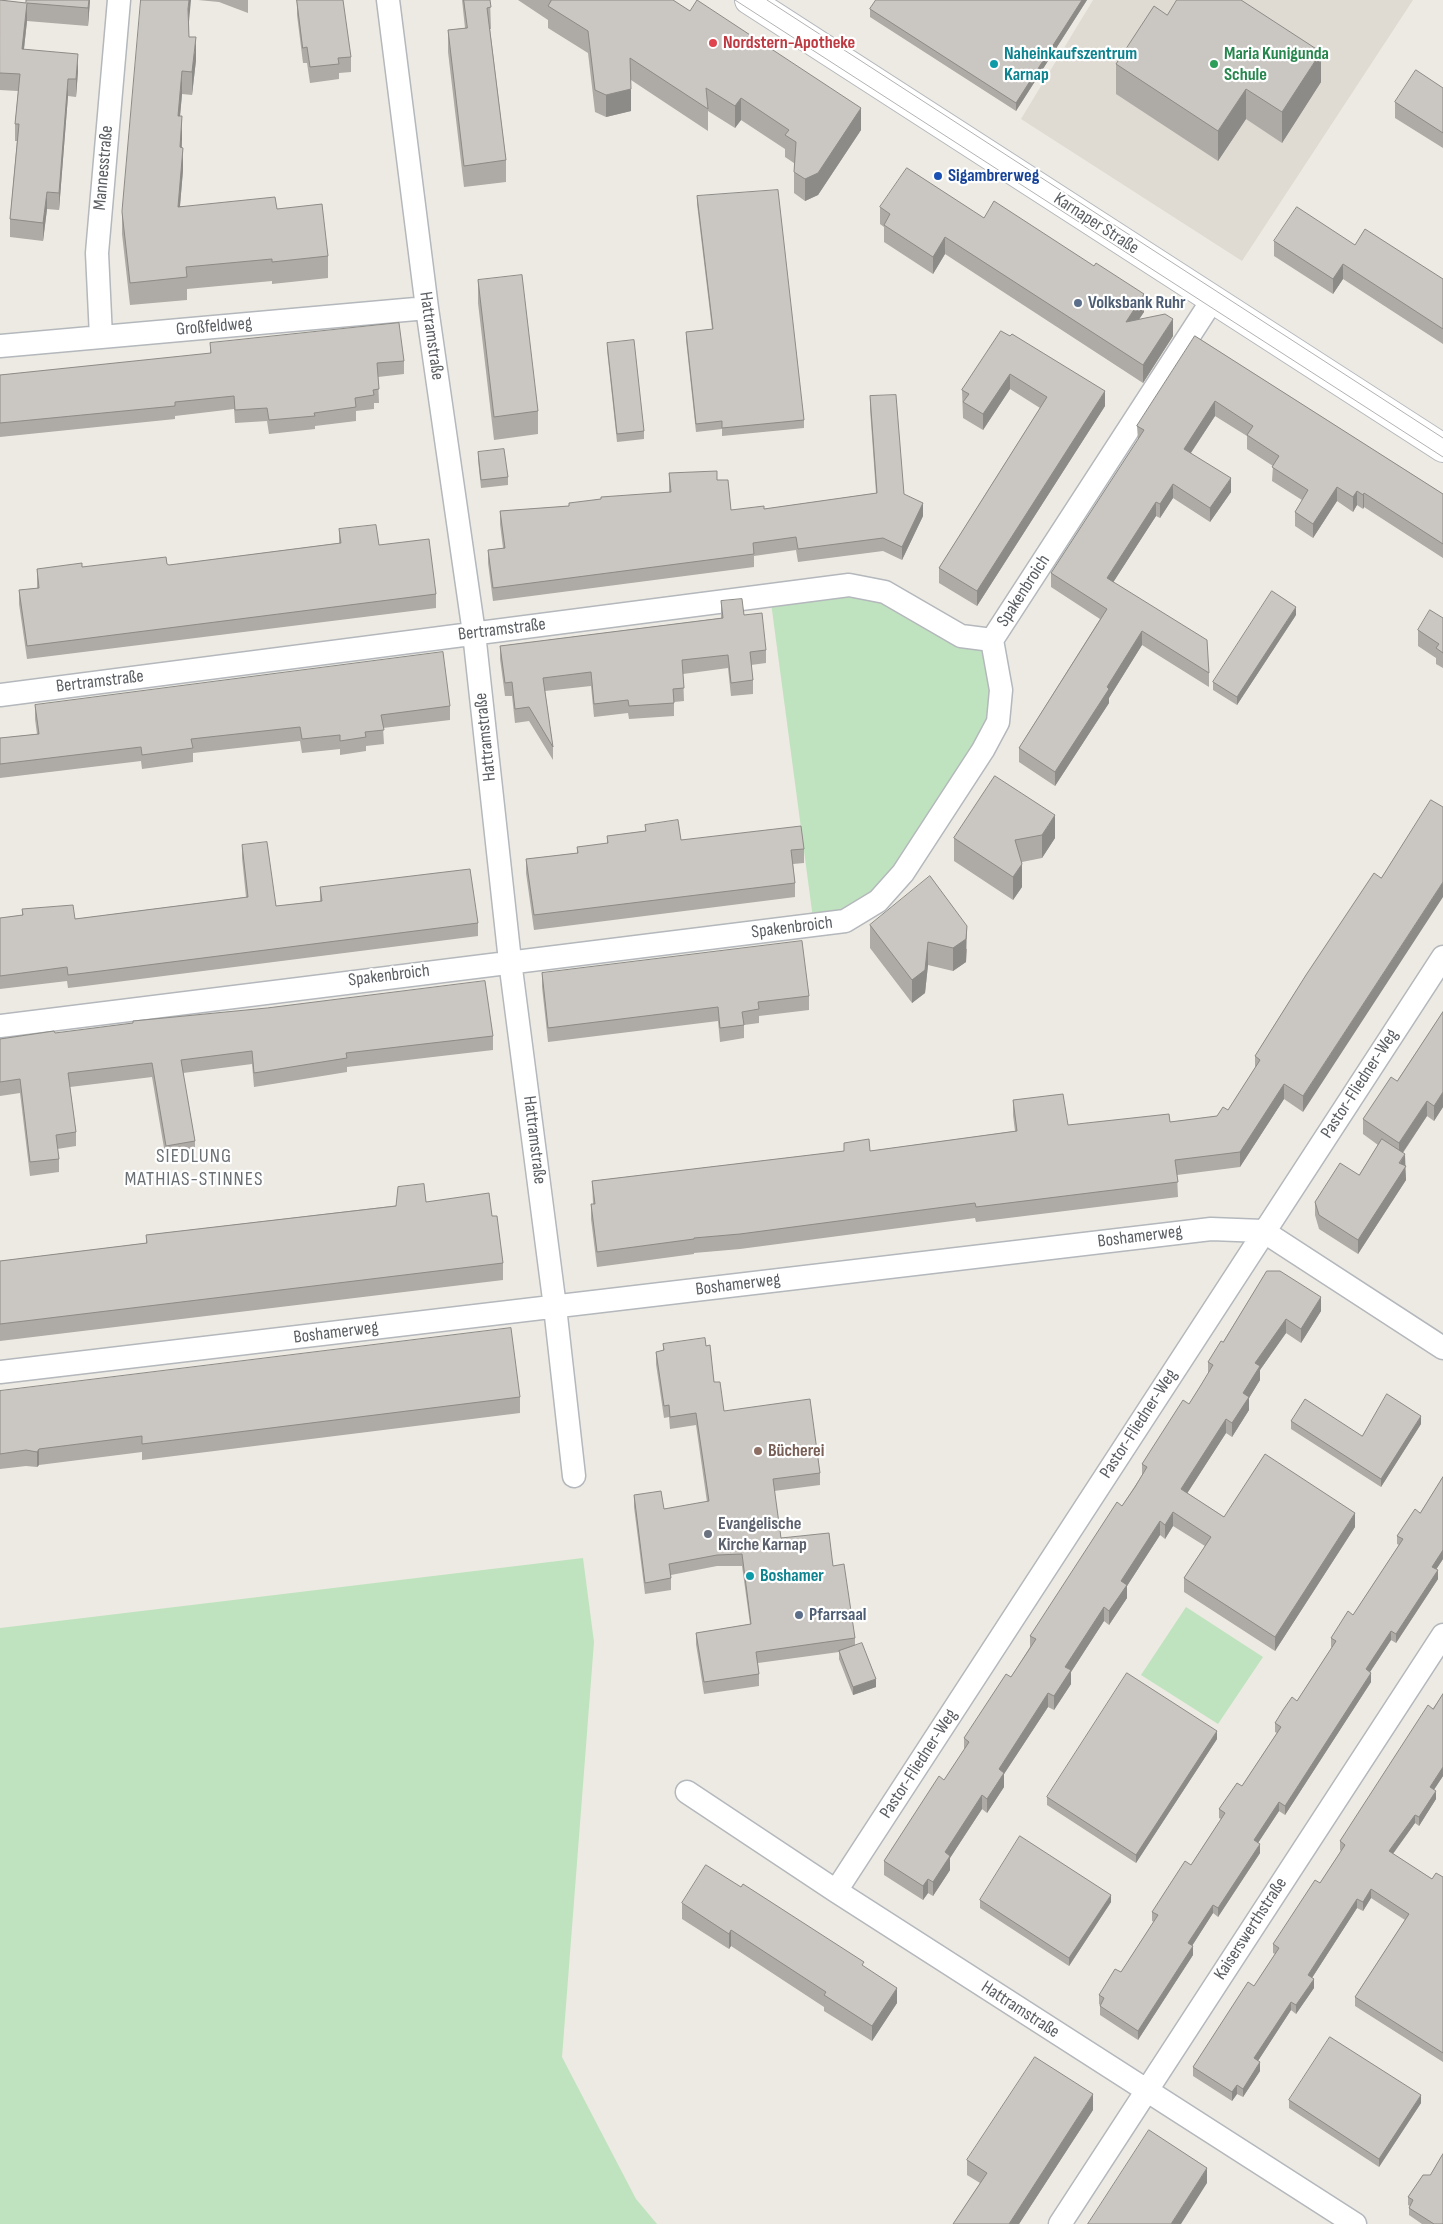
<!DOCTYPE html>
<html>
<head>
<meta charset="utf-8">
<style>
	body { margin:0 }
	canvas { display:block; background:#eceae2 }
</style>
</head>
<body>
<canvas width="1443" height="2224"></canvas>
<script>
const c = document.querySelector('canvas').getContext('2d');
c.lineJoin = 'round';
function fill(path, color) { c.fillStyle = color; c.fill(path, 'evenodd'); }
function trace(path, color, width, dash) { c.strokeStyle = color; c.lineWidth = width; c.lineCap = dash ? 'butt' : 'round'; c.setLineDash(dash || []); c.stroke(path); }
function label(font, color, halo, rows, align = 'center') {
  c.font = font + ' "Sofia Sans Condensed",sans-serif'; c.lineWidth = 4.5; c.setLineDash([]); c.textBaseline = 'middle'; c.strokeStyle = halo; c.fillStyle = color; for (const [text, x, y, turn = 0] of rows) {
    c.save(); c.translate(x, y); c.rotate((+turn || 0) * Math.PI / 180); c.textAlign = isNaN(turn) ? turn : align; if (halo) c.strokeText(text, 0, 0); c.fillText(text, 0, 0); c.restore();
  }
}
fill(new Path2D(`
	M1093,0H1413L1242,261L1021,119Z`), '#dfdbd3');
fill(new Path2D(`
	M849,585L992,640L998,722L878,901L814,926L770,595Z
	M583,1558L594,1642L562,2057L636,2199L657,2224H0V1628Z
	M1186,1607L1263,1657L1218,1724L1141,1675Z`), '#c0e3bf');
const street = new Path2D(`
	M388,0L427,308L474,633L510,961L555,1307L574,1476
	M101,337L97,253L119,0
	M0,346L427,308
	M0,695L849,585L885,592L961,636L992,640
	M0,1026L845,921L878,901L903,873L983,750L998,722L1001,690L992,640L1213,299
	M0,1372L1211,1229L1263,1231L1443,1348
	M687,1792L836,1891L1355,2224
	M836,1891L1443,957
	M1060,2224L1443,1635`);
const secondary = new Path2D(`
	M749,0L1443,448`);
trace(street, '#b4b8bc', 25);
trace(secondary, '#b4b7bc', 30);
trace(street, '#fff', 22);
trace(secondary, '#fff', 28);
trace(new Path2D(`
	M735,0L1443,457
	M767,0L1443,438`), '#b1b2b2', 1);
fill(new Path2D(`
	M0,0L26,3V0H90L88,26L27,21L24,49L78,71L76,97L68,96L59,210L47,209L43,241L10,237V219L17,141H15V124L18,91L0,90Z
	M198,0H248V13L219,2Z
	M297,0L351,57V72L339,73V79L310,83L307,63H303L297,15Z
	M462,0H490L491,29H490L506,160V182L464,187L448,52V30L465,28Z
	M518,0H673L861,130L818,195L805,201L794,193V163L785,157V149L741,120L735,128L708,111V131L631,80V111L606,117L595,112L588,53L548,28V20Z
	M876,0H1087L1016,111L870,17V9Z
	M1167,15L1321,82L1282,143L1246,119L1218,161L1116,94V64Z
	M189,26V37L196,60L192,95L182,94L180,116L182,139V147L183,170L180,206L328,256V278L272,284V281L187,289V300L130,305L122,234V212Z
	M1443,88V148L1395,118V102Z
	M697,196L804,420V428L722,436V429L696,432L686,340V332L712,329L697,204Z
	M880,207L984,218L1144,312L1139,319L1173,336L1143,383L945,254L933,274L884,242V227L880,224Z
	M1274,241L1355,245L1443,279V344L1343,279L1333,294L1274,256Z
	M478,280L538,411V434L494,440L478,303Z
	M1001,331L1105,406L977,606L939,583V568L1040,408L1010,389L983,430L963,418L962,390Z
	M1195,336L1443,494V558L1364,507L1363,509L1357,505L1353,512L1337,501L1313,538L1295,526V512L1302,500L1272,481L1273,466L1247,449V436L1215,416L1191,453L1231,492L1210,522L1173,498L1160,518L1156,516L1113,582L1209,673V687L1142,645L1109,698V703L1055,786L1019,762V748L1100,619L1051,587V573L1138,440L1137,426Z
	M210,343L404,361V374L378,377L379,403H374V409L356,411V421L315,426V429L269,434L267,421L235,423L234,409L175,416V419L0,437V375L210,354Z
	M607,343L644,431V439L617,442L607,350Z
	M870,396L904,494L923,516L902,560L883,551L798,562L796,550L754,556V567L493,601L488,563V550L503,548L500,524V511L569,506L669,492V473L717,480L731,510L764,509L876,493L870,409Z
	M478,452L508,477V485L481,488L478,460Z
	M339,529L379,545L436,594V608L27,659L19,604V590L37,588V569L169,565L339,543Z
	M721,601L744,615L766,650V663L751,665L753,680V694L731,696L728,668L683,674L684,701L674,702V716L629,719L628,713L594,717L591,686L545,691L553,747V760L529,721L515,723L512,696H505L500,659V646L721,618Z
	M1296,615L1237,705L1213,690V682Z
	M1443,618V668L1436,664V658L1418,646V630Z
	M35,705L450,706V720L383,728L384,744L366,746V751L340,755V749L302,753L300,741L193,753V762L142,769L141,761L0,778V738L37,734L35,719Z
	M995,776L1055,838L1042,858L1022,862V887L1013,900L954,861V838Z
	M645,825L681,840L804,849V863L793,864L795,883V897L534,930L526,873V859L577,853V847L607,844V836L645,831Z
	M242,845L276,906L320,901V887L478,923V936L85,986L68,988L67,981L0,989V918L22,915V909L75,919L246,897L242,858Z
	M870,925L967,949L966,962L953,971L928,965L925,993L912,1003L870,948Z
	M542,973L809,996V1010L759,1016V1023L744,1025V1038L720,1042L718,1021L548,1042L542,987Z
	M1306,975L1303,1112L1284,1099L1240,1167L1177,1175L1178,1197L976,1222L975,1218L740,1249L694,1253V1254L597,1267L591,1219V1204H593L592,1181L844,1151V1143L870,1151L1015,1131L1013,1115V1100L1068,1125L1170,1122L1217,1116L1228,1110L1255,1068V1056Z
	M1443,1012V1107L1434,1121L1427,1116L1403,1153L1406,1180L1358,1254L1319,1229L1315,1215V1202L1359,1175L1378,1145L1363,1134V1119L1397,1081Z
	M55,1033L493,1036V1050L347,1067V1072L254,1087L252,1064L183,1073L195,1141V1155L166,1160L152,1077L70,1087L76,1132V1146L57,1149L59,1159V1172L30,1176L20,1093L0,1096V1039Z
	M426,1202L492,1216L503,1263V1280L0,1341V1261L146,1243V1235Z
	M1267,1271L1321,1311L1301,1343L1286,1333L1260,1370V1380L1249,1398V1410L1232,1437L1226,1433L1187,1493L1224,1517L1355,1527L1275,1651L1184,1592V1578L1205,1546L1173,1526L1165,1539L1160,1535L1127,1586V1598L1109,1625L1104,1621L1071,1672V1684L1054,1710L1048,1707L1004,1774V1787L987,1813L982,1809L950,1858V1870L933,1896L928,1893L923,1900L884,1875V1861L944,1780L964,1750V1738L1011,1677L1030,1647V1636L1122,1506L1142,1475V1464L1189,1404L1208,1374V1362L1223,1342Z
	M663,1344L706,1346L714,1382L724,1411L820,1473V1485L774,1491L781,1538L833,1566L855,1638V1645L876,1687L853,1695L839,1659V1652L758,1663L759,1674V1686L704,1694L696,1644V1633L750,1624L742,1566H717L671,1575V1590L645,1594L634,1507V1495L664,1509L707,1502L696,1425L670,1429L669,1417L664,1418L656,1364V1352L663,1351Z
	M0,1391L520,1397V1413L142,1460V1452L39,1465L37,1467L26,1466L0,1469Z
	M1291,1421L1362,1436L1421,1424L1381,1487L1291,1429Z
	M1443,1477V1559L1436,1569L1438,1579L1396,1643L1391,1640L1370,1672L1371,1682L1285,1815L1279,1811L1258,1843L1260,1853L1218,1917L1213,1913L1192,1946L1193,1955L1138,2040L1100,2015V2005L1099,2004V1995L1121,1972L1154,1922L1152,1921V1912L1191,1865L1221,1819L1219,1818V1809L1242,1786L1277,1733L1275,1732V1723L1297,1701L1332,1647H1331V1638L1353,1615L1399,1545L1397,1544V1536L1420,1513Z
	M1443,1694V1776L1434,1789L1436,1799L1419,1826L1415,1823L1393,1854L1432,1879L1443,1877V2062L1355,2006V1997L1405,1920L1371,1898L1363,1911L1357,1908L1312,1978L1314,1988L1296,2014L1291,2010L1258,2061L1260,2071L1243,2097L1237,2094L1232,2101L1193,2076V2067L1254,1986L1275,1954L1273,1953V1944L1320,1883L1341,1851L1340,1850V1841Z
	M1217,1739L1136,1863L1047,1805V1797Z
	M980,1900L1111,1902L1069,1966L980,1908Z
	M682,1903L897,2003L872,2041L824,2011V2007L731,1946L729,1949L682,1919Z
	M1289,2100L1421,2103L1379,2167L1289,2108Z
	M1093,2110L1019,2224H953L980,2183L967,2175V2160Z
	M1423,2175L1443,2224H1422L1409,2215V2208L1410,2206L1408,2205V2197Z`), '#aeaaa6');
fill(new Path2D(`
	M89,0H90L88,26V8Z
	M189,0H191L188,32V9Z
	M1082,0H1087L1016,111V103Z
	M27,3V21L22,66V49Z
	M196,37V60L192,95V72Z
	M1321,52V82L1282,143V112Z
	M78,54V71L76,97V79Z
	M182,71V94L178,138V116Z
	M68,79V96L59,210V193Z
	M631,89V111L606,117V95Z
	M1246,89V119L1218,161V131Z
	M741,98V120L735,128V106Z
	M861,108V130L818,195L805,201V179Z
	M182,116V139L180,170V147Z
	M183,148V170L178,229V207Z
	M47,192V209L43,241V223Z
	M945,237V254L933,274V257Z
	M1343,264V279L1333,294V279Z
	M1144,294V312L1126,339V322Z
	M1173,319V336L1143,383V365Z
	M1010,374V389L983,430V414Z
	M1105,391V406L977,606V591Z
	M1215,401V416L1184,463V449Z
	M1231,478V492L1210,522V508Z
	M1173,484V498L1160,518V504Z
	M1337,487V501L1313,538V524Z
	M1357,491V505L1353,512V497Z
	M1364,493V507L1363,509V495Z
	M1156,502V516L1107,592V578Z
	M923,503V516L902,560V547Z
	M1296,607V615L1237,705V697Z
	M1142,631V645L1109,698V703L1055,786V772L1107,687Z
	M1055,815V838L1042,858V835Z
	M1022,864V887L1013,900V877Z
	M1443,882V897L1303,1112V1096Z
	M967,926L966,962L953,971V948Z
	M928,942V965L925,993L912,1003V980Z
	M1284,1084V1099L1240,1167V1152Z
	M1443,1092V1107L1434,1121V1106Z
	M1427,1101V1116L1399,1158V1143Z
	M1405,1154L1406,1180L1358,1254V1240Z
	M1321,1297V1311L1301,1343V1329Z
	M1286,1319V1333L1260,1370V1380L1249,1398V1410L1232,1437V1423L1255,1363Z
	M1421,1416V1424L1381,1487V1479Z
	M1226,1419V1433L1181,1503V1489Z
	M39,1449V1465L37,1467V1452Z
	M1173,1512V1526L1165,1539V1525Z
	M1355,1513V1527L1275,1651V1637Z
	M1160,1521V1535L1127,1586V1598L1109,1625V1611L1121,1581Z
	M1443,1550V1559L1432,1576V1567Z
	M1438,1570V1579L1396,1643V1634Z
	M1104,1607V1621L1071,1672V1684L1054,1710V1696L1065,1667Z
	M1391,1631V1640L1366,1678V1669Z
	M1371,1673V1682L1285,1815V1806Z
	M876,1679V1687L853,1695V1687Z
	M1048,1693V1707L1004,1774V1787L987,1813V1799L999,1769Z
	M1217,1731V1739L1136,1863V1855Z
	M1443,1767V1776L1430,1796V1787Z
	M1436,1791V1799L1419,1826V1817Z
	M982,1795V1809L950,1858V1870L933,1896V1882L945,1852Z
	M1279,1802V1811L1254,1849V1840Z
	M1415,1815V1823L1389,1859V1851Z
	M1260,1844V1853L1218,1917V1908Z
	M928,1879V1893L923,1900V1886Z
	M1371,1889V1898L1363,1911V1902Z
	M1111,1895V1902L1069,1966V1958Z
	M1357,1899V1908L1308,1984V1975Z
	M1213,1905V1913L1188,1952V1943Z
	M731,1930V1946L729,1949V1934Z
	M1193,1946V1955L1138,2040V2031Z
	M1314,1979V1988L1296,2014V2005Z
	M897,1988V2003L872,2041V2026Z
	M1291,2002V2010L1254,2067V2058Z
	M1260,2062V2071L1243,2097V2089Z
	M1237,2085V2094L1232,2101V2092Z
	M1093,2094V2110L1019,2224H1009Z
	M1421,2095V2103L1379,2167V2159Z
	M1207,2168V2183L1181,2224H1171Z`), '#8d8b87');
const building = new Path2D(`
	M0,0L26,3V0H89L88,8L27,3L22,49L78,54L76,79H68L59,193L47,192L43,223L10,219L19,124H15L20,74L0,73Z
	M141,0H189L188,9L189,37H196L192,72L182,71L178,116H182L180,147L183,148L178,207L275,197L277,209L322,204L328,256L272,262V259L186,267L187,277L130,283L122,212Z
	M297,0H343L351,57L338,58L339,64L310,67L307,47L303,48Z
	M464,0H490L491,7L487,8L506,160L464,166L448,30L467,28Z
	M551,0H673L690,11L697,0L861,108L818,173L805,179L794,172L796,142L785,135L789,130L741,98L735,106L706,88L708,109L630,58L631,89L606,95L595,90L588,31L548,6L551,1Z
	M876,0H1082L1016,103L870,9Z
	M1177,0H1241L1321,52L1282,112L1246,89L1218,131L1116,64L1154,6L1167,15Z
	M1416,70L1443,88V133L1395,102Z
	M907,168L984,218L994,201L1094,266L1096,263L1144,294L1126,322L1165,314L1173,319L1143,365L945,237L933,257L884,225L890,214L880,207Z
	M778,190L804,420L722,428V421L696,424L686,332L713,329L697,196Z
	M1297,207L1355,245L1365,229L1443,279V329L1343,264L1333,279L1274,241Z
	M522,275L538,411L494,417L478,280Z
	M399,323L404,361L377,363L379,389L373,390L374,395L355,398L356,407L314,413L315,416L269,420L267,408L235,410L234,396L175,402V406L0,423V375L211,353L210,343Z
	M1001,331L1010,336L1012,334L1105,391L977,591L939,568L1047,397L1010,374L983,414L963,402L969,394L962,390Z
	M1195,336L1443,494V544L1364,493L1363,495L1357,491L1353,497L1337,487L1313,524L1295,512L1308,490L1272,467L1279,456L1247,435L1253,426L1215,401L1184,449L1231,478L1210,508L1173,484L1160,504L1156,502L1107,578L1207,640L1209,673L1142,631L1107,687L1109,689L1055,772L1019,748L1107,609L1051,573L1144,430L1137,426Z
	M634,340L644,431L617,434L607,343Z
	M896,395L904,494L923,503L902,547L883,538L798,549L796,537L753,543L754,554L493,588L488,550L505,548L500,511L569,506V503L601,499V497L671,492L669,473L717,471V480H728L731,510L764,506V509L877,493L870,396Z
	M504,449L508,477L481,480L478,452Z
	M376,525L379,545L429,539L436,594L27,646L19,590L39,588L37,569L82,563V567L166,557L167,564L169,565L341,543L339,529Z
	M1272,591L1296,607L1237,697L1213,682Z
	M742,599L744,615L762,613L766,650L750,652L753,680L731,683L728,655L682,660L684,688L673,689L674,703L629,706L628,700L594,704L591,672L543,678L553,747L529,707L515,709L512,682L505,683L500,646L723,618L721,601Z
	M1430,610L1443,618V653L1436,648L1439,644L1418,630Z
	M443,652L450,706L381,715L384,730L365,732L366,737L340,741V735L302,739L300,727L191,739L193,748L142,755L141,747L0,764V738L39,734L35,705Z
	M995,776L1055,815L1042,835L1015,840L1022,864L1013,877L954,838Z
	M1431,800L1443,807V882L1303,1096L1284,1084L1240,1152L1175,1160L1178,1182L976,1207L975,1203L740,1234L694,1238V1239L597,1252L591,1204H595L592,1181L844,1151V1143L869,1139L870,1151L1017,1131L1013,1100L1063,1094L1068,1125L1169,1114L1170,1122L1217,1116L1223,1107L1228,1110L1260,1060L1255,1056L1306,975L1374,873L1381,878Z
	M678,820L681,840L801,826L804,849L791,850L795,883L534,915L526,859L578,853L577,847L608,843L607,836L646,831L645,825Z
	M267,842L276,906L322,901L320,887L470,869L478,923L85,973L68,975L67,967L0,976V918L23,915L22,909L73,905L75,919L248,897L242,845Z
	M930,876L967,926L966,939L953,948L928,942L925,970L912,980L870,925Z
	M802,941L809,996L758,1002L759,1009L742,1012L744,1025L720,1028L718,1007L548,1028L542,973Z
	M485,981L493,1036L346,1053L347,1058L254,1073L252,1051L181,1060L195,1141L166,1146L152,1063L68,1073L76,1132L56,1135L59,1159L30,1162L20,1079L0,1082V1039L54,1031L55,1033L133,1023V1021L267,1008Z
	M1443,1012V1092L1434,1106L1427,1101L1399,1143L1363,1119L1391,1077L1397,1081Z
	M1382,1139L1405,1154L1399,1163L1406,1166L1358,1240L1319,1215L1315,1202L1340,1163L1359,1175Z
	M424,1184L426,1202L489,1193L492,1216H497L503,1263L0,1324V1261L147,1243L146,1235L396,1206L398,1187Z
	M1267,1271H1280L1321,1297L1301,1329L1286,1319L1255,1363L1260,1366L1243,1393L1249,1397L1232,1423L1226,1419L1181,1489L1224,1517L1265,1454L1355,1513L1275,1637L1184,1578L1211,1537L1173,1512L1165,1525L1160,1521L1121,1581L1127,1585L1109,1611L1104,1607L1065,1667L1071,1670L1054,1696L1048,1693L999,1769L1004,1773L987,1799L982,1795L945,1852L950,1856L933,1882L928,1879L923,1886L884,1861L939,1776L944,1780L969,1742L964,1738L1006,1674L1011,1677L1036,1639L1030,1636L1117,1502L1122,1506L1135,1487L1147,1467L1142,1464L1183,1400L1189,1404L1201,1385L1213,1365L1208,1362L1221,1341L1223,1342Z
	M511,1328L520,1397L142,1444V1436L39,1449L37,1452L26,1450L0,1454V1391Z
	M705,1338L706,1346L710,1345L714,1382H720L724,1411L810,1399L820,1473L773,1479L781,1538L829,1533L833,1566L844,1564L855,1638L756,1652L759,1674L704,1682L696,1633L751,1624L742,1554L717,1555L669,1564L671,1578L645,1583L634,1495L661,1491L664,1509L709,1501L696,1413L670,1417L669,1405L664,1406L656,1352L664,1350L663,1344Z
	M1387,1394L1421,1416L1381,1479L1291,1421L1305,1399L1362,1436Z
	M1443,1477V1550L1432,1567L1438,1570L1396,1634L1391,1631L1366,1669L1371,1673L1285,1806L1279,1802L1254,1840L1260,1844L1218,1908L1213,1905L1188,1943L1193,1946L1138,2031L1100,2006L1104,1998L1099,1995L1115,1969L1121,1972L1158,1915L1152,1912L1185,1861L1191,1865L1225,1813L1219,1809L1237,1783L1242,1786L1281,1727L1275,1723L1283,1710L1292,1697L1297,1701L1336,1641L1331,1638L1348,1611L1353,1615L1403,1539L1397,1536L1415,1509L1420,1513Z
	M862,1643L876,1679L853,1687L839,1651Z
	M1127,1673L1217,1731L1136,1855L1047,1797Z
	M1443,1694V1767L1430,1787L1436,1791L1419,1817L1415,1815L1389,1851L1432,1879L1436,1873L1443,1877V2053L1355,1997L1409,1914L1371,1889L1363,1902L1357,1899L1308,1975L1314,1979L1296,2005L1291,2002L1254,2058L1260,2062L1243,2089L1237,2085L1232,2092L1193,2067L1248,1982L1254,1986L1279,1948L1273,1944L1315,1880L1320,1883L1345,1845L1340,1841L1428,1705L1433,1709Z
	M1020,1836L1111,1895L1069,1958L980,1900Z
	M706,1865L741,1887L743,1884L864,1962L862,1965L897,1988L872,2026L824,1995L826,1992L731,1930L729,1934L682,1903Z
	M1330,2037L1421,2095L1379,2159L1289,2100Z
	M1035,2057L1093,2094L1009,2224H953L987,2173L967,2160Z
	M1149,2130L1207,2168L1171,2224H1088Z
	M1443,2154V2224H1434L1409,2208L1413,2200L1408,2197L1423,2175H1430Z`);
fill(building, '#cac6c1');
trace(building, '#8d8b87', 1);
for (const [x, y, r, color] of [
	[713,43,5,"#e0444e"],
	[994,64,5,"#0f9aa8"],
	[1214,64,5,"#2e9e5b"],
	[938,176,5,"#1a4fb4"],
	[1078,303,5,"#5c6f8a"],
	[758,1451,5,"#8d6e63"],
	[708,1534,5,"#6b7280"],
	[750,1576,5,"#0f9aa8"],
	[799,1615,5,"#5c6f8a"]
]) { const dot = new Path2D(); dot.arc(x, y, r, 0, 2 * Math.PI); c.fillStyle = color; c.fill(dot); trace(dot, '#fff', 2); }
label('bold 18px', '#be3a42', '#fff', [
	["Nordstern-Apotheke",723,43]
], 'left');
label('bold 18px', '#0d838f', '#fff', [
	["Naheinkaufszentrum",1004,54],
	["Karnap",1004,75],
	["Boshamer",760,1576]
], 'left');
label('bold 18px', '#27864d', '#fff', [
	["Maria Kunigunda",1224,54],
	["Schule",1224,75]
], 'left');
label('18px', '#5a5e62', '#fff', [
	["Mannesstraße",104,168,-85],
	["Karnaper Straße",1096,224,33],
	["Großfeldweg",214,327,-5],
	["Hattramstraße",431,336,82],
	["Spakenbroich",1024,591,-57],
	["Bertramstraße",502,630,-7],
	["Bertramstraße",100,682,-7],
	["Hattramstraße",486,737,-96],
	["Spakenbroich",792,928,-7],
	["Spakenbroich",389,976,-7],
	["Pastor-Fliedner-Weg",1360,1084,-57],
	["Hattramstraße",534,1140,83],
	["Boshamerweg",1140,1237,-7],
	["Boshamerweg",738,1285,-7],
	["Boshamerweg",336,1333,-7],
	["Pastor-Fliedner-Weg",1139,1424,-57],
	["Pastor-Fliedner-Weg",919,1764,-57],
	["Kaiserswerthstraße",1251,1929,-57],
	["Hattramstraße",1020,2010,33]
]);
label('bold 18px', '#164399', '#fff', [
	["Sigambrerweg",948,176]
], 'left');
label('bold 18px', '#4e5e75', '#fff', [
	["Volksbank Ruhr",1088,303],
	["Pfarrsaal",809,1615]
], 'left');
label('bold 18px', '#785e54', '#fff', [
	["Bücherei",768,1451]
], 'left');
label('bold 18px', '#5b616d', '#fff', [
	["Evangelische",718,1524],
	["Kirche Karnap",718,1545]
], 'left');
c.letterSpacing = '1px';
label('20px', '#6b7074', '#fff', [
	["SIEDLUNG",194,1157],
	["MATHIAS-STINNES",194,1180]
]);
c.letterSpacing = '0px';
</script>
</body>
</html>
